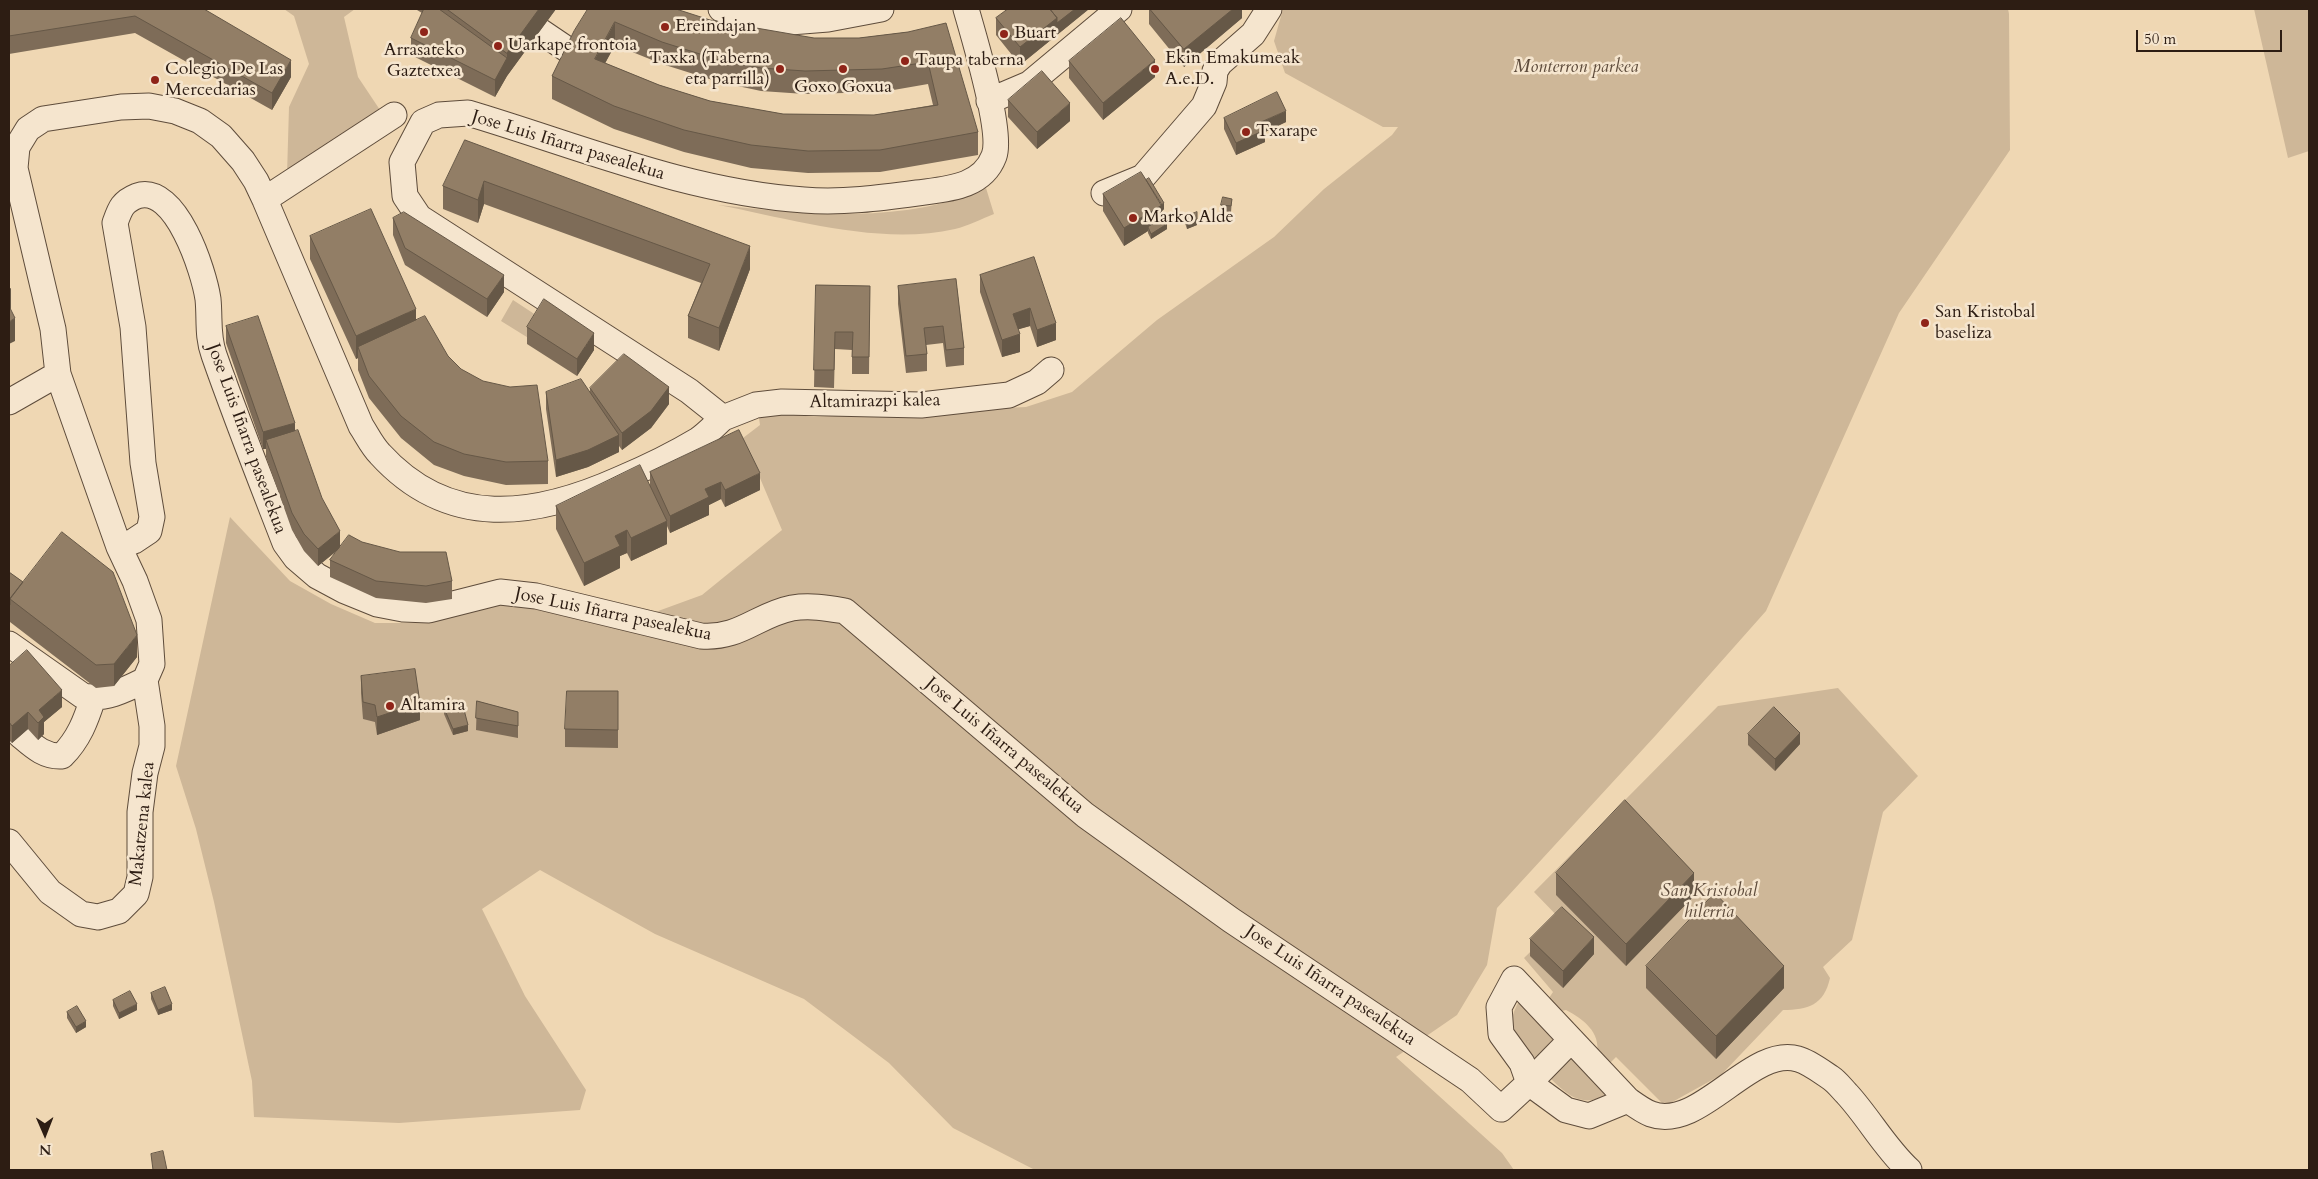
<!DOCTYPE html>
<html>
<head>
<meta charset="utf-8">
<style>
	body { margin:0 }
	#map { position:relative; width:2318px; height:1179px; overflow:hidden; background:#efd7b3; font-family:Cardo,serif }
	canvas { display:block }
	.frame { position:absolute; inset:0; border:10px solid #2d1d13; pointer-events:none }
	.north { position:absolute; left:20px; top:1109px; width:50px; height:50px; -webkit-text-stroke:4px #f5e5ce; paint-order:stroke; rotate:179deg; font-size:14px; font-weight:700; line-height:20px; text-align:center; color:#2d1d13 }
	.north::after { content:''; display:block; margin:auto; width:18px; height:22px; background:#2d1d13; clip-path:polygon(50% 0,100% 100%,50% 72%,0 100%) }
	.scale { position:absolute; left:2136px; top:30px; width:146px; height:22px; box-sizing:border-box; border:2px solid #2d1d13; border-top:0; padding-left:6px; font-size:15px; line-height:18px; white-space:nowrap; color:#2d1d13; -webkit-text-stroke:4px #f5e5ce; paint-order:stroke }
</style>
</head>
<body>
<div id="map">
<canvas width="2318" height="1179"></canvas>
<div class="frame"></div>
<div class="north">N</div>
<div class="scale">50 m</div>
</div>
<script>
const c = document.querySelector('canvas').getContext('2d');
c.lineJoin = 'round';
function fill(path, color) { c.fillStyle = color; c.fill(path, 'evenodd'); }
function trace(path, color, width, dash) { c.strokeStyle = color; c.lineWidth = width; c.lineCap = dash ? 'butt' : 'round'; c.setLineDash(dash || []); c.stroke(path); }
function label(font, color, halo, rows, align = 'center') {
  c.font = font + ' Cardo,serif'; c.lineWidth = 5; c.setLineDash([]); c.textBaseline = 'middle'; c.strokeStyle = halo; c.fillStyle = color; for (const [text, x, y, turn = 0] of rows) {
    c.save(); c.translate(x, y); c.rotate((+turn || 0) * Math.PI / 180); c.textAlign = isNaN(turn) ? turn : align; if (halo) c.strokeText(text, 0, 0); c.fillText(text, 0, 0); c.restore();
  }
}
fill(new Path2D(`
	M284,9H355L344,17L358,77L380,110L287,175L289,107L309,64L294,16Z
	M1283,9H2008L2009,14L2010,150L1899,313L1766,611L1656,735L1497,908L1487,965L1457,1015L1396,1057L1502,1153L1514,1170H1035L953,1128L889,1063L804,999L655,934L540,870L482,909L525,996L586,1090L580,1110L399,1123L254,1117L252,1081L214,902L196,829L176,766L230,517L290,581L331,604L375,623H417L472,611L499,602L617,626L702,595L782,530L743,438L760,425L759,418L772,412L814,417L1026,407L1072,392L1157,320L1274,237L1324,189L1392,135L1398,127H1383L1285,73L1274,41Z
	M2254,9H2309V151L2288,158Z
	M986,188L994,214C981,219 968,226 955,229C880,246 792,219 718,205C805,214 905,225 986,188Z
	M513,300L542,319L530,339L501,321Z
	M1838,688L1918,776L1883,812L1852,940L1823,967L1830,978C1824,1005 1808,1010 1783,1010L1721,1075L1665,1106L1616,1057L1608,1065L1597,1054C1601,1032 1583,1019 1566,1010L1557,1012L1547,1001L1553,992L1524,958L1562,921L1534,892L1718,706Z
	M1519,1001L1554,1038L1533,1061C1516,1037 1503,1030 1519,1001Z
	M1571,1054L1607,1094C1582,1110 1565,1093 1548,1076Z`), '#ceb798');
const minor = new Path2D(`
	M721,9L790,22L828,19L881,9
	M540,31L574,54
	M989,101L1029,84L1119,9
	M1104,193L1143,177L1155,163L1204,106L1214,82L1215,71L1220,63L1253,34L1269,9
	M273,194L394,115
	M58,374L119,547L134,541L149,531L152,517L143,463L133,327L115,223C120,209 122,202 137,196C176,183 204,272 208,299C210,319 207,336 214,355C236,418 261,481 285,543L296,558L317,576L345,591L377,604L403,609L429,610L500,592L536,596L701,636C740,639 757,615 792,608C810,605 827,608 845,611L1085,815L1231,920L1470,1080L1501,1109L1529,1083L1566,1110L1589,1116L1628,1100L1514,979L1499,1007L1501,1034L1522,1063L1529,1083L1570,1041
	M9,402L58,374L53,329L15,168L17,147L28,129L43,119L121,107L149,106L175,111L200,121L221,136L243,161L256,181L265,200L361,426C367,435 372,446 380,454C449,530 535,517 620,479C646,468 673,455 698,440C707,434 715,425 723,418L689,391L419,217L405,196L402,162L423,122L439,115L468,113C579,146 687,192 804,200C842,203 880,198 917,193C946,189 982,188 994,156C1003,133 974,37 966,9
	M723,418L756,405L782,402L921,405L1009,395L1037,382L1051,370
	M9,644L83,696C106,700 125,690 145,680
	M20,735C33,746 44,757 62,756C79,739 86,720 93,698
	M9,842L50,892L81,914L98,917L119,911L136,894L140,877V812L145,773L152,746V726L145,680L152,664L149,620L135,581L119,547
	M1628,1100C1635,1105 1643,1111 1651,1114C1700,1132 1751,1045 1798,1059C1809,1062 1822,1072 1831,1078C1837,1082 1842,1089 1847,1094C1869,1118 1885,1148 1909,1170`);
trace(minor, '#5e4c3b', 27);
trace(minor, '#f5e5ce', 25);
fill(new Path2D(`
	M9,9H204L291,77L272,110L135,33L9,54Z
	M417,9H556L507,76L495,97L411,55V38L422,13L417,10Z
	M588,9L814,38H859L908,32L978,132V155L880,172L808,173L751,168L684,152L614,129L552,99V76ZM615,45L662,64L719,82L761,91L805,94L882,92L928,84L933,105L874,115L783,114L710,101L659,85L605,63Z
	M1008,9H1089L1020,65L996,35V18Z
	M1149,9H1242V18L1184,67L1149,24Z
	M1069,61L1155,77L1103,120L1069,78Z
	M1008,100L1070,121L1037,149L1008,117Z
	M1224,118L1286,122L1265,132V142L1236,155L1224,129Z
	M465,140L750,269L719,351L688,338V316L701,283L484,204L478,223L443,209V186Z
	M1103,194L1164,209L1162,211V219L1167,229L1151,239L1148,233V231L1124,246L1103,211Z
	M1232,199L1231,212L1221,211V205Z
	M1185,217L1197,225L1187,229L1185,223Z
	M393,218L504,292L487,317L405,265L393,235Z
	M310,236L416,320L448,356L548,461V484L506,485L464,476L434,465L401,438L369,398L358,370V358L356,359L310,259Z
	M1034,257L1056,340L1037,347L1030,326L1018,329L1020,352L1002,357L980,292V275Z
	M956,279L964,348V365L946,367L943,343L926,345L927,354V371L906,373L898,304V286Z
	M816,285L870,286L869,374H852V350L835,349L834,388L814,387Z
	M226,326L295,431L340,547L362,542L452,581V599L426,603L376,598L330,577V560L338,550L318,566L304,551L292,530L266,457V449H263L226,343Z
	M527,327L594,350L577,376L527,344Z
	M590,388L669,404L651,428L622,450L619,446V452L588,467L556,477L546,409V392L590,393Z
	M739,430L760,490L725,507L721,499L709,505V515L670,533L667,526V544L631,561L627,553L620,556V568L584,586L556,529V506L650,485V472Z
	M9,572L23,582L137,657L114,686L96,688L10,622Z
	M9,666L62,707L44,722V734L38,740L28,729L12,743L9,740Z
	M361,676L420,720L377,735L375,722L363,719L361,693Z
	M618,691V748L565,747V729Z
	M477,701L518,712V738L476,730Z
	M444,708L468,731L453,735L444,714Z
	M1748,734L1800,744L1775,771L1748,745Z
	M1556,873L1694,896L1626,966L1556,895Z
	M1530,939L1594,954L1563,988L1530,956Z
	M1646,966L1784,988L1716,1059L1646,988Z
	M151,993L172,1010L158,1015L151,999Z
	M113,1000L137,1010L119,1019L113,1006Z
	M67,1012L86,1027L76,1033L67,1018Z`), '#7e6c58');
fill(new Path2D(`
	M539,9H556L507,76L495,97V80L507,58V53Z
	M1075,9H1089L1020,65V47L1057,18Z
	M1233,9H1242V18L1184,67V49Z
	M615,22V45L595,82V59Z
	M291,60V77L272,110V93Z
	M1155,60V77L1103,120V103Z
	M1070,103V121L1037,149V132Z
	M1286,111V122L1265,132V142L1236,155V143L1261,122Z
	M484,181V204L478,223V200Z
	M1164,203V209L1162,211V223L1148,227V231L1124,246V228Z
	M1197,219V225L1187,229V223Z
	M1167,224V229L1151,239V234Z
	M750,246V269L719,351V328Z
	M504,275V292L487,317V299Z
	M11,288V310L9,311V289Z
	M1030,308V326L1013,331V314Z
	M416,309V332L358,347V358L356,359V336Z
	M15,318V341L9,344V322Z
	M1056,323V340L1037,347V330Z
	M594,333V350L577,376V359Z
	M1020,334V352L1002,357V340Z
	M669,387V404L651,428L622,450V433Z
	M295,423V440H266V449H263V432Z
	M619,435V452L588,467L556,477V460Z
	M760,473V490L725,507V490Z
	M721,482V499L709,505V515L670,533V516L705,489Z
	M667,521V544L631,561V538Z
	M627,530V553L620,556V568L584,586V563L615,536Z
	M340,531V548L318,566V549Z
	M10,605V622L9,623V606Z
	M137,635V657L114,686V664Z
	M62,690V707L44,722V734L38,740L39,710Z
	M420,703V720L377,735V717Z
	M28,712V729L12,743V726Z
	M468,725V731L453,735V729Z
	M1800,733V744L1775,771V759Z
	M1694,873V896L1626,966V944Z
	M1594,937V954L1563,988V971Z
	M1784,966V988L1716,1059V1036Z
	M137,1004V1010L119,1019V1013Z
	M172,1004V1010L158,1015V1010Z
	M86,1021V1027L76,1033V1027Z`), '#665847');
const building = new Path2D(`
	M9,9H204L291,60L272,93L135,16L9,36Z
	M424,9H439L507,58L495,80L411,38Z
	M447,9H539L507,53Z
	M588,9H676L710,20L814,38H859L908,32L946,23L978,132L880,150L808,151L751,145L684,130L614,106L552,76L574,31ZM615,22L662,42L719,60L761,68L805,71L882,69L928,62L938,105L874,115L783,114L710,101L659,85L595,59Z
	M1008,9H1050L1057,18L1020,47L996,18Z
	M1050,9H1075L1057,23V18Z
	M1150,9H1233L1184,49Z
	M1121,18L1155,60L1103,103L1069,61Z
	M1042,71L1070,103L1037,132L1008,100Z
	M1277,92L1286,111L1261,122L1265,130L1236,143L1224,118Z
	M465,140L750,246L719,328L688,316L710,264L484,181L478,200L443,186Z
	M1141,172L1162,205L1124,228L1103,194Z
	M1149,178L1164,203L1161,205L1146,180Z
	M1223,197L1232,199L1231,206L1221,205Z
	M371,209L416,309L356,336L310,236Z
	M404,212L504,275L487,299L405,248L393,218Z
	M1197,212V219L1187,223L1185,217Z
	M1163,218L1167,224L1151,234L1148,227Z
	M1034,257L1056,323L1037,330L1030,308L1013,314L1020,334L1002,340L980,275Z
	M956,279L964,348L946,350L943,326L924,328L927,354L906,356L898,286Z
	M816,285L870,286L869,357H852L853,332H835L834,370H814Z
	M544,299L594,333L577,359L527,327Z
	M9,306L15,318L9,322Z
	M258,316L295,423L263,432L226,326Z
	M425,316L448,356L461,369L483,381L510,387L537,385L548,461L506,462L464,454L434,442L401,416L369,376L358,347Z
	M624,354L669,387L651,411L622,433L590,388Z
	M581,379L619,435L588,450L556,460L546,392Z
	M298,430L322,498L340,531L318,549L304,534L292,513L266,440Z
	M739,430L760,473L725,490L721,482L705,489L709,497L670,516L650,472Z
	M640,465L667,521L631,538L627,530L615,536L620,546L584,563L556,506Z
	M62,532L113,572L137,635L114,664L96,665L10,599Z
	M349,535L362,542L400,552H446L452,581L426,586L376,581L330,560Z
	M9,572L23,582L10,599V605L9,606Z
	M27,650L62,690L39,710L44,717L38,723L28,712L12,726L9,722V666Z
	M415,669L420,703L377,717L375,705L363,702L361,676Z
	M567,691H618V730L565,729Z
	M477,701L518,712V726L476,718Z
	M462,702L468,725L453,729L444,708Z
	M1774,707L1800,733L1775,759L1748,734Z
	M1625,800L1694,873L1626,944L1556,873Z
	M1715,893L1784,966L1716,1036L1646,966Z
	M1562,907L1594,937L1563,971L1530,939Z
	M165,987L172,1004L158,1010L151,993Z
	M130,991L137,1004L119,1013L113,1000Z
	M77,1006L86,1021L76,1027L67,1012Z
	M163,1151L167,1170H153L151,1154Z`);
fill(building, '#927e66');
trace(building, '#665847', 1);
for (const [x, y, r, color] of [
	[665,27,5,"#8f2418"],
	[424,32,5,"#8f2418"],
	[1004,34,5,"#8f2418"],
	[498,46,5,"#8f2418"],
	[905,61,5,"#8f2418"],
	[780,69,5,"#8f2418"],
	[843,69,5,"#8f2418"],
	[1155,69,5,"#8f2418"],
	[155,80,5,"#8f2418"],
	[1246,132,5,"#8f2418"],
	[1133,218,5,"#8f2418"],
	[1925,323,5,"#8f2418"],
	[390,706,5,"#8f2418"]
]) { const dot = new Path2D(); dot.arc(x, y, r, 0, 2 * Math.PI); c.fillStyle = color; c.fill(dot); trace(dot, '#f5e5ce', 2); }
label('18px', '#2d1d13', '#f5e5ce', [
	["Ereindajan",675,27],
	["Buart",1014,34],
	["Uarkape frontoia",508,46],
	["Arrasateko",424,51,"center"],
	["Gaztetxea",424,72,"center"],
	["Taxka (Taberna",770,59,"right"],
	["eta parrilla)",770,80,"right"],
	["Ekin Emakumeak",1165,59],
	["A.e.D.",1165,80],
	["Taupa taberna",915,61],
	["Colegio De Las",165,70],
	["Mercedarias",165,91],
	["Goxo Goxua",843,88,"center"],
	["Txarape",1256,132],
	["Marko Alde",1143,218],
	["San Kristobal",1935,313],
	["baseliza",1935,334],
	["Altamira",400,706]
], 'left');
label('italic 18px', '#5d4b3b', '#f5e5ce', [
	["Monterron parkea",1576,68],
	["San Kristobal",1709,892],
	["hilerria",1709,913]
]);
label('18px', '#2d1d13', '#f5e5ce', [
	["Jose Luis Iñarra pasealekua",568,146,17],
	["Altamirazpi kalea",875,402,-1],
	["Jose Luis Iñarra pasealekua",246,439,70],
	["Jose Luis Iñarra pasealekua",613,615,12],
	["Jose Luis Iñarra pasealekua",1004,746,40],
	["Makatzena kalea",143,824,-84],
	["Jose Luis Iñarra pasealekua",1330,986,34]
]);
</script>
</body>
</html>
